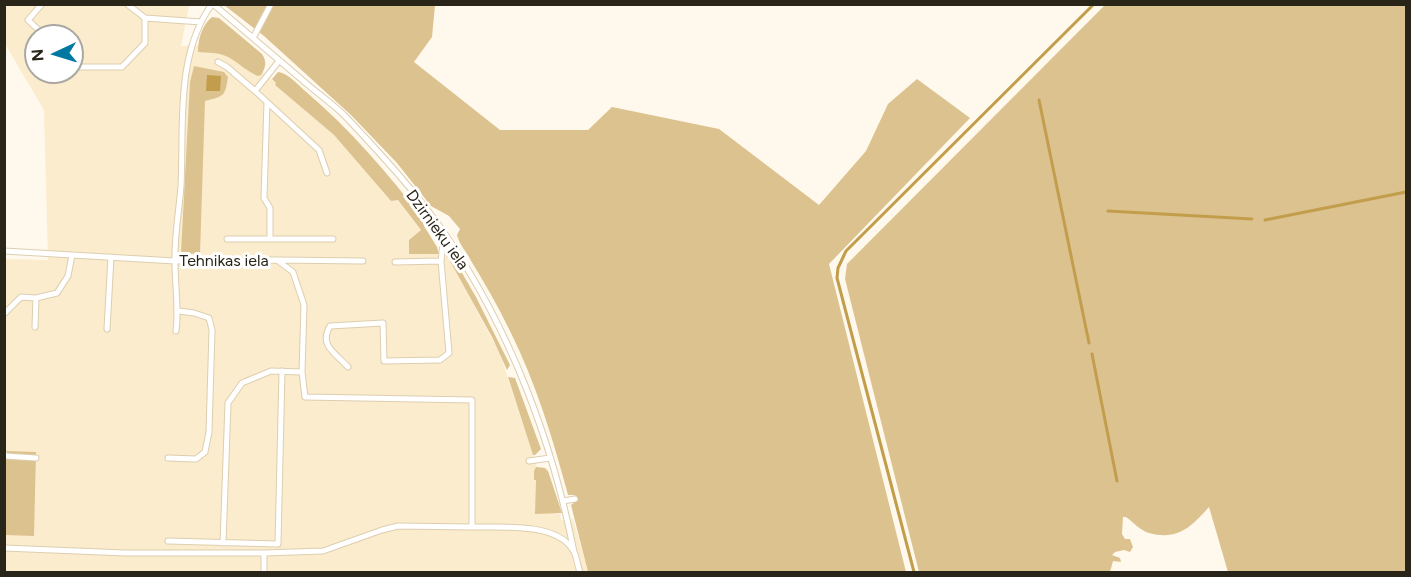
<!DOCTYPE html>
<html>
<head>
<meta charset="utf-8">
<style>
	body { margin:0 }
	#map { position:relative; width:1411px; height:577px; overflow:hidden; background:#fff8ec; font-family:Figtree,sans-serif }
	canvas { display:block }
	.frame { position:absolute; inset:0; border:6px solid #2a2519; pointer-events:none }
	.north { position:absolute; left:24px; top:24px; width:60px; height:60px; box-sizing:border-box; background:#fff; border:2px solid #aaa8a3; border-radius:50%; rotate:266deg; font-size:16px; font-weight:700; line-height:24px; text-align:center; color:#2a2519 }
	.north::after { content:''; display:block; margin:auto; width:21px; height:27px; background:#0178a1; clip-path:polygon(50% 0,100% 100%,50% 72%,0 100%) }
</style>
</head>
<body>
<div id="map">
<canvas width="1411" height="577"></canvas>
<div class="frame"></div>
<div class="north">N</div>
</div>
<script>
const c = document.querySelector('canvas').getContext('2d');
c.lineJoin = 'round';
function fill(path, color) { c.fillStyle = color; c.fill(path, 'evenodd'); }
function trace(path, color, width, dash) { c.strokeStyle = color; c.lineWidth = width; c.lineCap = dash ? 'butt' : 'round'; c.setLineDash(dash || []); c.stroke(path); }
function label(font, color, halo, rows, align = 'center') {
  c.font = font + ' Figtree,sans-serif'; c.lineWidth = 6; c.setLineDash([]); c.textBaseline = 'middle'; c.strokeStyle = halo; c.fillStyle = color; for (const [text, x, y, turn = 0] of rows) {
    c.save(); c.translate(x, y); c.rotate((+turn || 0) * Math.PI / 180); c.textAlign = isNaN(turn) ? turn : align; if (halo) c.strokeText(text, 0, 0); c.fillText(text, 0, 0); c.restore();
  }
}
fill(new Path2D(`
	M7,5H189L181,46L219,44L237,51L276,83L275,85L334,135L391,201L398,200L421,230L409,240V254H447L500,354L552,513L560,514L561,520L573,519L588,572H5V259L48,260L44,110L5,44V8ZM36,36H72V72H36Z`), '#fcecce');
fill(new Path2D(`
	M1106,4L1406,5V572H1228L1209,507C1192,526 1178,541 1149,533C1141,531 1133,522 1126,517H1123L1122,534L1125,539H1130L1133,547L1130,552L1124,550L1115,552L1112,555L1120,558L1121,562L1113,561L1110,572H919L845,279L847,264Z
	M224,5H435L432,37L414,62L500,130H588L612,107L719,129L819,205L866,151L888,104L917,79L970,118L829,264L906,572H588L571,505L576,501L575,495H568C553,439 536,383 510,331C498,306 484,282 470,259C466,251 459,244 457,235L460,229L449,216L431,206L397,163L351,115L264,36Z
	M212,17L219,18L262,54C267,62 266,67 261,75L258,76C246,71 239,63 228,57C219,52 208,53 198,52C198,39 202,25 212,17Z
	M194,66L224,72L228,77C225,97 224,96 205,101L200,254L181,253L190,82Z
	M278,72C288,73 297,84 304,90C350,129 389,174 425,222L424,226L437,247L439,254H409V240L421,230L398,200L391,201L334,135L275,85L276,83L272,79Z
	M447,251L451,254L476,297L510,365L507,370L492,337L445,252Z
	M508,377L515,378L541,449L535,455H533Z
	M5,451L36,452L34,536L5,535Z
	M536,467L545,468L548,471L562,513L535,514L536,480H534V471Z`), '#dcc28f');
fill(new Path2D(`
	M207,75L221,76L220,91H206Z`), '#c29d4c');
trace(new Path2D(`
	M1039,100L1089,343
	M1108,211L1252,219
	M1265,220L1406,192
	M1092,354L1117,481
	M914,572L837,278L838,268L846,251L1094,4`), '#c29d4c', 3);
const lane = new Path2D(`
	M42,4L28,20L45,36
	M213,4C242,29 271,53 300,78C314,91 331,102 345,116C380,153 416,192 445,234C510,329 552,440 574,552
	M145,18L201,22
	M253,38L271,4
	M72,61L78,67H122L145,43V18L127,4
	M218,62L227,67L255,91L279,61
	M255,91L319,150L327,173
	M267,102L264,198L270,208V239
	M227,239H333
	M4,251L175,261L277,260L293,272L304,305L302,372L271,371L242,383L228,403L223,543
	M278,260L363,261
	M395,262L441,261
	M4,314L21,297L36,298L57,293L68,276L72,255
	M35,327L36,298
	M107,329L111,257
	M176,331C179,308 175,287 175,263C174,238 179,212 181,186C184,127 175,55 212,4
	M348,367C334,352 319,345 330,326L383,323L384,361L440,360L449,353L441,261L444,234
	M302,372L305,397L472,400V527C501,528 561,521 575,554C577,560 578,567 580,572
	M4,453L5,456L36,458
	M168,458L196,459L205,452L209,432L212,330L209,318L194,313L179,311
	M529,461L550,458
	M563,501L575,499
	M168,541L278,544L282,371
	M4,548L125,553H264
	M264,572V553L323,551L382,530L398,526L472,527`);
trace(lane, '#ddceb0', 7);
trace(lane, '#fff', 5);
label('16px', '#2a2519', '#fff', [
	["Dzirnieku iela",437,230,54],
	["Tehnikas iela",224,261]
]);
</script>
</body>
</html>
